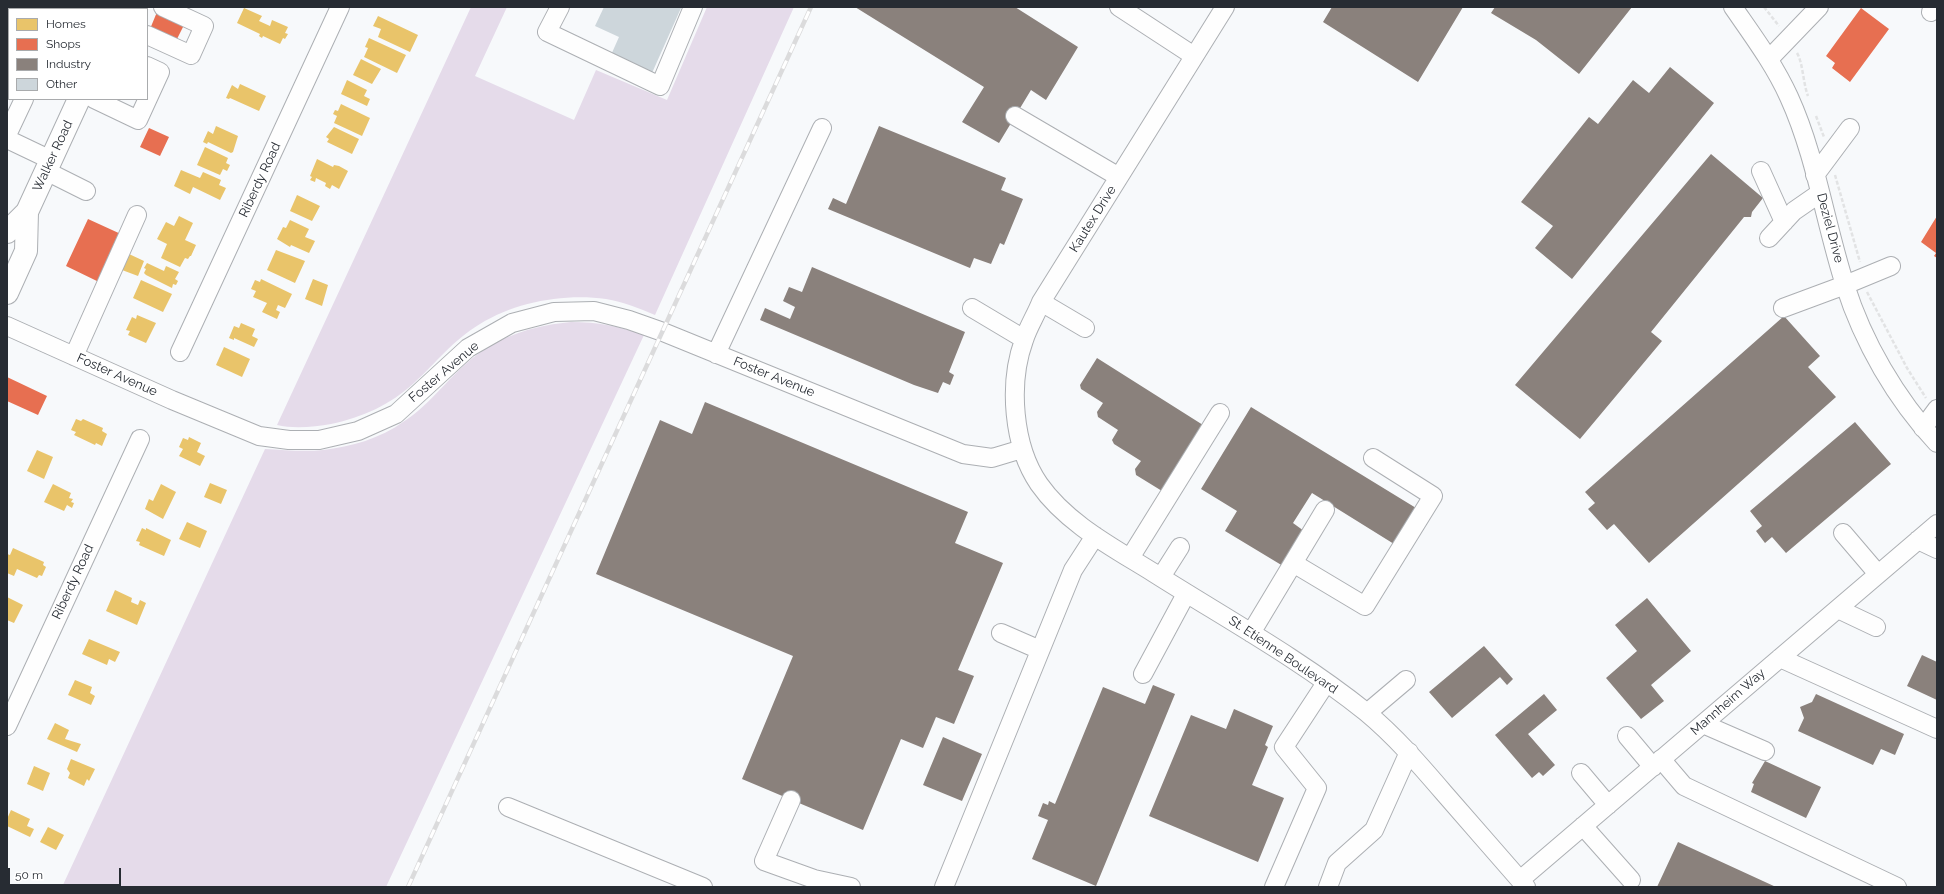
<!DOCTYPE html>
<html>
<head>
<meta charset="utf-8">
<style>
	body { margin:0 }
	#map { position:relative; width:1944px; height:894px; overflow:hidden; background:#f7f9fb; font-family:Raleway,sans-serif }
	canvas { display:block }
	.frame { position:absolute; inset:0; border:8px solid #272c33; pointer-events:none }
	.legend { position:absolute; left:8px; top:8px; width:140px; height:92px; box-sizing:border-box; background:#fff; border:1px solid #a9abad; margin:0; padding:5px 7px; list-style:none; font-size:12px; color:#272c33 }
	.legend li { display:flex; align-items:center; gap:8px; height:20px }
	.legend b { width:20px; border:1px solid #a9abad }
	.scale { position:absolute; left:8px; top:868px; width:113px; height:18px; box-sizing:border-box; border:2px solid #272c33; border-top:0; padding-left:5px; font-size:12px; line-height:14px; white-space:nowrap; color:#272c33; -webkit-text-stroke:3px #fff; paint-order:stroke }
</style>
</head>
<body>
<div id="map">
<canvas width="1944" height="894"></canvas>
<div class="frame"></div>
<ul class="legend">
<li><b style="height:11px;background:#e9c46a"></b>Homes</li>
<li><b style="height:11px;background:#e76f51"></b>Shops</li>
<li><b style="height:11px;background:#8a817c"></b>Industry</li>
<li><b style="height:11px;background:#cdd6db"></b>Other</li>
</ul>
<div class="scale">50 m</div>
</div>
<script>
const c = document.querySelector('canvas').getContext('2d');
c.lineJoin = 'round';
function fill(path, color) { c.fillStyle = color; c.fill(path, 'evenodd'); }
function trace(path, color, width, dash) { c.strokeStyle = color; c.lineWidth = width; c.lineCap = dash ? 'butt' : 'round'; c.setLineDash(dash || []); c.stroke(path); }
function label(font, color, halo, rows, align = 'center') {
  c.font = font + ' Raleway,sans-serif'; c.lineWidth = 4; c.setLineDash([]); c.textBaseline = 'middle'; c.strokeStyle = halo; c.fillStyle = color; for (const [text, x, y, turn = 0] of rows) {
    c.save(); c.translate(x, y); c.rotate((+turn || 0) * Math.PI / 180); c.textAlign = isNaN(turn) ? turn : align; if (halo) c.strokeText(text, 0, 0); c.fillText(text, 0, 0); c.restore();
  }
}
fill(new Path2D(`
	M471,7H507L475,76L574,120L596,70L667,100L707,7H794L655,315C639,308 623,302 606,299C565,293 515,302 480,324C452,341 437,362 414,383C390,405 363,417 331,424C315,427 293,429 277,425Z
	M571,322C598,322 619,326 644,335L386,887H62L265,449C284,450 305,452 323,450C351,447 381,438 403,422C432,404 450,374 478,354C505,334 538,325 571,322Z`), '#e5dbea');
fill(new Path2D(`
	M7,7H28L32,9H9V22L7,21Z
	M244,8L262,16L259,21L270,26L272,20L288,27L285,33L288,34L285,39L283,38L280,44L263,36L262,38L259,36L260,34L237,23Z
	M378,16L418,35L410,52L378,37L381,29L373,26Z
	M369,38L406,55L397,73L364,57L368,48L365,47Z
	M361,59L381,69L372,84L353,75Z
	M347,80L367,90L364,96L370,99L367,106L341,94Z
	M240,84L266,96L259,111L230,98L229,99L226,98L232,85L238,89Z
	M341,104L370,118L362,136L334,123L337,116L333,114L335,110L338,111Z
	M216,126L238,136L233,152L231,153L208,142L207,144L203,142L208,131L213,134Z
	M334,127L359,139L352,154L327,142L329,139L326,137Z
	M205,147L228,158L226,163L230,165L227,171L223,169L220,175L197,165Z
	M317,159L333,167L334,165L339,166L348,171L339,189L332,185L330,189L325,186L326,183L316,178L315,182L310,180L312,177L310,176Z
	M181,170L200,178L203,172L221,180L219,185L226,188L220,200L193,187L190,194L174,186Z
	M297,195L320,206L312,221L290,211Z
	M179,216L193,223L185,240L196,245L191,256H190L188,259L185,258L180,267L161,258L167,244L157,239L166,222L174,226Z
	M290,220L309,229L305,237L315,241L309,253L291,245L290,247L277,239L283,227L286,228Z
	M276,250L305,261L295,283L267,270Z
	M129,254L144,261L138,276L122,270Z
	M147,263L164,271L166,266L179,272L175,279L178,281L176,285L173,284L172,288L146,275L144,273L146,269L144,268Z
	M261,279L292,294L285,308L278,305L276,310L280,312L277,319L262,312L267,303L253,297L256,291L251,289L255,280L260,282Z
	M313,279L328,285L322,306L305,299Z
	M141,280L172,294L163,312L133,298Z
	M137,315L156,323L146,343L128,335L130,331L126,330L132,317L136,319Z
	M241,323L255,329L252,336L258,339L254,347L234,338V340L229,338L234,326L239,328Z
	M224,347L250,359L242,377L216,365Z
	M76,419L81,421L83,419L103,428L102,431L107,434L102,446L96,443L95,445L74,435L76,432L71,430Z
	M189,437L201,443L197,452L205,456L200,466L179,456L183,449L179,447L183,438L188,440Z
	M37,450L53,457L44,479L27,471Z
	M210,483L227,490L221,504L204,497Z
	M53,484L71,493L69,498L73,499L71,502L74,503L72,508L67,505L64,511L44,502Z
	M161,484L176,492L163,519L145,509L149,499L153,501Z
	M187,522L207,531L200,548L179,539Z
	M142,528L146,530V528L171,540L164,556L139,545L140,542L136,541Z
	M13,548L44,562L43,565L46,567L42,576L39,575L37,578L17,569L14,576L7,573V554L10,555Z
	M115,590L132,598L131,602L138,605L140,600L146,603L137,625L106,611Z
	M7,597L23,605L14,623L7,620Z
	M89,639L120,652L115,662L109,659L107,665L82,654Z
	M75,680L92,687L90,693L95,696L91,705L68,695Z
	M55,723L69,730L65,739L81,744L77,752L47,739Z
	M71,759L95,769L89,781L87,779L84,786L68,778L70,773L67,769Z
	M34,766L50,773L43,791L27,784Z
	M11,810L30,819L27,826L34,829L30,837L7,826V819Z
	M48,827L64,835L56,850L40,842Z`), '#e9c46a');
fill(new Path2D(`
	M1861,8L1889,29L1850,82L1832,68L1835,63L1826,56Z
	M157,12L184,25L176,41L150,29Z
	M7,33L9,34V67H7Z
	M149,128L169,137L160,156L140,147Z
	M1937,216V258L1934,256L1936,253L1921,242Z
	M88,219L123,235L101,283L66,266Z
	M7,377L47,396L38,415L7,401Z`), '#e76f51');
fill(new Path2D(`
	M855,7H1015L1078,47L1046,100L1031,90L999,143L962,122L984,87Z
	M1332,7H1463L1418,82L1323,22Z
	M1495,7H1632L1579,74L1536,40L1491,13Z
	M1670,67L1714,103L1572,279L1535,248L1553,226L1521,202L1589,117L1598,124L1633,80L1649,93Z
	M879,126L1006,178L1001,190L1023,199L1004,245L1000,243L991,264L974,258L970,268L828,209L833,198L846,204Z
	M1711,154L1763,198L1752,212L1751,217H1744L1651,332L1662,341L1580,439L1515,385Z
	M812,267L965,332L949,372L954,375L950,385L943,382L938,393L914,385L760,320L765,308L790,319L795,307L783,301L789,287L802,292Z
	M1784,316L1820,356L1808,367L1836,397L1649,563L1614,524L1607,530L1588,509L1595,503L1585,492Z
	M1097,358L1203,425L1162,491L1136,475L1135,469L1141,461L1114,444L1112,440L1118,430L1098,417L1097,412L1103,403L1081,389L1080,385Z
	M705,402L968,512L955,543L1003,563L958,670L974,676L954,724L936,717L923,748L901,739L863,830L742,779L793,656L596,574L660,420L692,434Z
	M1251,407L1416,508L1394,544L1312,493L1293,523L1304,531L1283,566L1225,531L1237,511L1201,489Z
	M1855,422L1891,464L1786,553L1772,537L1765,543L1756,531L1762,526L1750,511Z
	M1647,598L1691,651L1651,685L1664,701L1641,719L1606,678L1637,651L1615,625Z
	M1484,646L1513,679L1507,685L1500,677L1452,718L1429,692Z
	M1922,655L1937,662V700L1907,686Z
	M1153,685L1175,694L1096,886L1032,859L1048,820L1038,816L1043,803L1048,805L1049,801L1055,804L1103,687L1145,704Z
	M1544,694L1557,710L1528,734L1555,765L1543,776L1539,772L1532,778L1495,735Z
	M1816,694L1904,734L1895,755L1881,749L1873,765L1798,731L1804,718L1800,707L1812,702Z
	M1234,709L1273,726L1265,745L1268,747L1252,785L1284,798L1258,862L1149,816L1191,715L1226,729Z
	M943,737L982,754L962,801L923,785Z
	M1765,761L1821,787L1806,818L1751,792L1754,784L1752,783Z
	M1678,842L1776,887H1657Z`), '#8a817c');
fill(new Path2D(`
	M604,7L681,8L652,73L611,55L619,37L595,26Z`), '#cdd6db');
const minor = new Path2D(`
	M560,7L547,32L660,86L693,7
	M1119,7L1194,56
	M1225,7L1041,302C1036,315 1028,327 1024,340C1008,384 1013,446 1039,484C1067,524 1114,548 1154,573C1225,618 1300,659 1366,712C1395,736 1420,765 1444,793C1471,824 1499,856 1526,887
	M1733,7C1753,36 1774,64 1789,97C1816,156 1825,223 1845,285C1863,342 1896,399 1937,443
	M1931,12L1934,7
	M147,35L191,55L204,26L163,7
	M1769,59L1819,7
	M94,99L138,120L160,72L147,66
	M1015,116L1119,177
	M7,135L24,99
	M7,139L51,160
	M46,171L86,191
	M1761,171L1784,222
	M1815,175L1850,128
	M1769,238L1794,211L1820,193
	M1041,302L1085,328
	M972,308L1024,339
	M1783,308L1845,285L1891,266
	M7,326L172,400L259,436L289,440H319L358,431L396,414L468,348L512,323L554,312L594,311L629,320L663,332L963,454L992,458L1022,449
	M180,352L340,7
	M716,354L822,128
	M74,356L137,215
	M1923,428L1937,409
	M1843,533L1878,574
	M1918,540L1937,549
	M1130,558L1220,413
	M1293,563L1365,606L1433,496L1373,458
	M1161,577L1180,547
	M1838,609L1876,627
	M1001,633L1040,650
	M1251,633L1325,510
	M1780,658L1937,729
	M1143,674L1186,594
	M1367,713L1406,680
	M1703,724L1765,751
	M7,726L140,439
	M1627,736L1653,767
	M1661,759L1684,786L1897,887
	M1581,773L1608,805
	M791,800L764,861L814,879L851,887
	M508,807L703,887
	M1583,826L1631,880
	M1520,880L1937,524
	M944,887L1073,570L1095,536
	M1274,887L1317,788L1284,747L1326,683
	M1328,887L1337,863L1374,830L1409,752`);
const major = new Path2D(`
	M120,9L121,7
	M7,232L27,212L79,99
	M7,293L26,251L27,212`);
trace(minor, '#acafb3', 20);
trace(major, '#acafb3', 24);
trace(new Path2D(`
	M1764,7L1779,26
	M1797,53C1803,63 1803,83 1808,96
	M1816,116L1824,137
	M1835,175L1860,262
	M1867,292L1907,368L1926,398`), '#e2e3e4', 2.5, [4, 2]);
trace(minor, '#fefefe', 18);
trace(major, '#fefefe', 22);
const rail = new Path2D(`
	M408,887L811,7`);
trace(rail, '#dbdbdc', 4.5);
trace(rail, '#fff', 3, [9]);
label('13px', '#272c33', '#fff', [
	["Walker Road",53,156,-65],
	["Riberdy Road",260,180,-65],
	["Kautex Drive",1093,219,-58],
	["Deziel Drive",1830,228,75],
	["Foster Avenue",444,372,-40],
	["Foster Avenue",117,375,24],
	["Foster Avenue",774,377,22],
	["Riberdy Road",73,582,-65],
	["St. Etienne Boulevard",1283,655,34],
	["Mannheim Way",1728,702,-41]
]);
</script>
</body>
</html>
